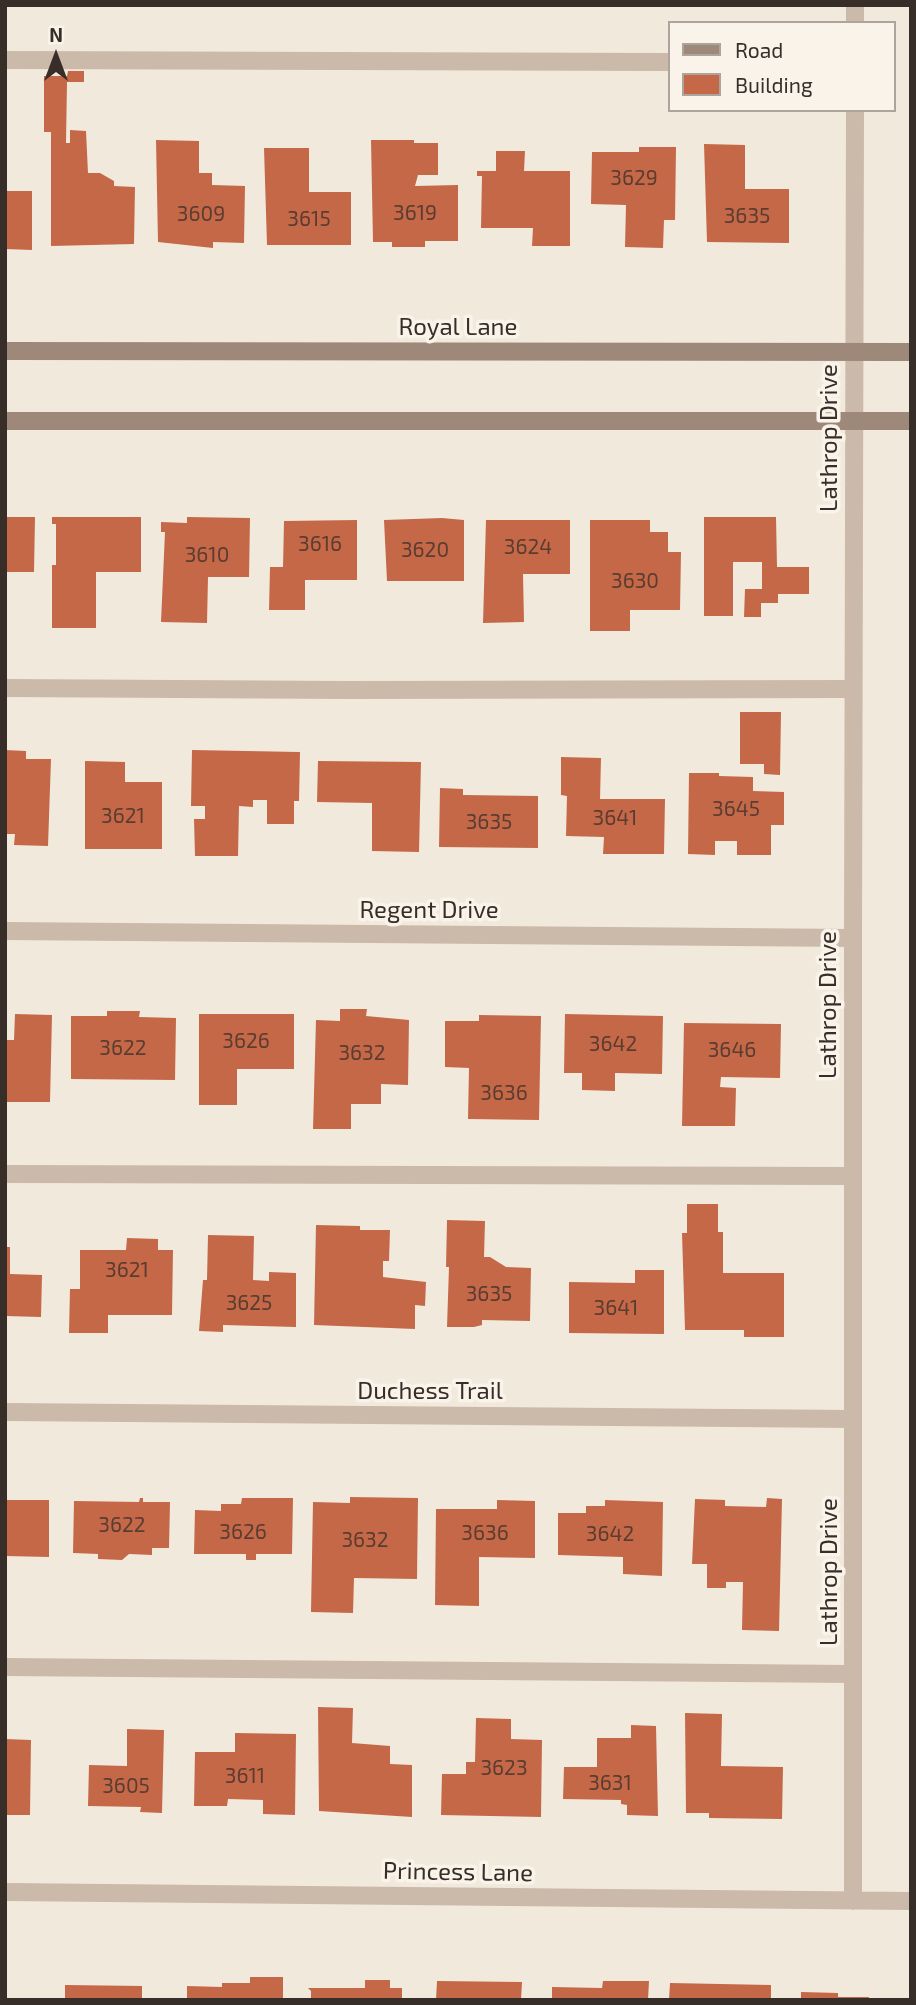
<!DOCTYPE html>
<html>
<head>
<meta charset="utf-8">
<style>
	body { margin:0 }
	#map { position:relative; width:916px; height:2005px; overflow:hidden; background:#f2e9dd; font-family:"Exo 2",sans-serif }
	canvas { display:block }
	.frame { position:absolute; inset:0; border:7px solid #382e29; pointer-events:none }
	.legend { position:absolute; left:668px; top:21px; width:228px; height:91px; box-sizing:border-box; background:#faf3ea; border:2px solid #aca49d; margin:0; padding:9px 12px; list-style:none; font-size:21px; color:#382e29 }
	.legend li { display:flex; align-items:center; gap:14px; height:35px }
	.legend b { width:35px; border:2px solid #aca49d }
	.north { position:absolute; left:21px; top:21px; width:70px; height:70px; -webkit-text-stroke:5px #faf3ea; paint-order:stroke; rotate:0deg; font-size:19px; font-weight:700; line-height:28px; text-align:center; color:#382e29 }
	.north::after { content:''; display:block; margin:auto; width:24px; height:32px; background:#382e29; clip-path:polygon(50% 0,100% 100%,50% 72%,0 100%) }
</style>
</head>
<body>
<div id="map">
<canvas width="916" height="2005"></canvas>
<div class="frame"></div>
<ul class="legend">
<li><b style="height:9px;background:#9e887a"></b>Road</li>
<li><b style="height:19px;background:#c56848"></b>Building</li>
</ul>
<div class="north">N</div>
</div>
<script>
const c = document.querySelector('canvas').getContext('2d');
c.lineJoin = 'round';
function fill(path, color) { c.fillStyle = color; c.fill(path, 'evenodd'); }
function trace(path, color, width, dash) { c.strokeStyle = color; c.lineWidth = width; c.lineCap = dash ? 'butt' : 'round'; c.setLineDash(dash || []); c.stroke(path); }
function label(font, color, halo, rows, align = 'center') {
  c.font = font + ' "Exo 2",sans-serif'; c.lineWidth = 7; c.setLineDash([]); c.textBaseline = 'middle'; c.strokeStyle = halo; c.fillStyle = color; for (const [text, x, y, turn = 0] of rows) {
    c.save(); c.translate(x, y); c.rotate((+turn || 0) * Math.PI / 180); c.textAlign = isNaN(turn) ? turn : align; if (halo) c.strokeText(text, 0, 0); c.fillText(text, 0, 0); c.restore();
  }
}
fill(new Path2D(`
	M68,71H84V82H67L66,143H70V130L86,131L88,173H100L114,181V186L135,187L134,244L51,246V132H44V76H67Z
	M156,140L199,141V173H212V185L245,186L244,243L213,242V248L158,242Z
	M371,140H414V143H438V175H418L415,186L458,185V241H425V247H392V242H373Z
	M704,144L745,145V189H789V243L707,242Z
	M639,147H676L675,220H664L663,248L625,247L626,205L591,204L592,152H639Z
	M264,148H309V192H351V245H267Z
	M496,151H525L524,171H570V246H532L533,228H481L482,176H477V171H496Z
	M5,191H32V250L5,249Z
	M5,517H35L34,572H5Z
	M52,517H141V572H96V628H52V565H56V524H52Z
	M187,517L250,518L249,577H208L207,623L161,622L165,532H161V522L187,523Z
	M704,517H776L777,567H809V594H778V603H761V617H744L745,589H762V562H733V616H704Z
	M442,518L464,520V581H387L384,520Z
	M357,520V580H305V610H269L270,567H283L284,521Z
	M486,520H570V574H523L524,622L483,623Z
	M590,520H650V532H668V552H681L680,610H630V631H590Z
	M740,712H781L780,775L764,774V764H740Z
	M5,750L26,751V759H51L48,846L14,845L15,834H5Z
	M192,750L300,752L299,801H294V824H267V800H253V807L239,806L238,856H195L194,819H205V806H191Z
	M561,757L601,758L600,799H665L664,854H603L604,837L566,836L567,796L561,795Z
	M85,761L125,762V782H162V849H85Z
	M318,761L421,762L419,852L372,851V803L317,802Z
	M689,773H719V776L753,777V791L784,792V825H771V855H737V841H715V855L688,854Z
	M440,788L463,789V795L538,796V848L439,847Z
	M340,1009H367L366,1016L409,1020L408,1085L381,1084V1104H351V1129H313L316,1020L340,1021Z
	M107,1011H140L139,1017L176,1018L175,1080L71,1079V1016H107Z
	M15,1014L52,1015L50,1102H5V1040H14Z
	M199,1014H294V1069H237V1105H199Z
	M565,1014L663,1016L662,1074L615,1073V1091L582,1090V1073H564Z
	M479,1015L541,1016L539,1120L468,1119L469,1068L445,1067V1021H479Z
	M684,1023L781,1024L780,1078L721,1077L720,1087L736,1088L735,1126H682Z
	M687,1204H718V1232H723V1273H784V1337H744V1330H685L682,1233H687Z
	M447,1220L485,1221L484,1257H490L506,1267L531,1268L530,1321L482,1320V1325L474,1327H447L449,1267H446Z
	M316,1225L360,1226V1230H390L389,1261H383V1277L426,1282L425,1306L415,1305V1329L314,1325Z
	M208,1235L254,1236L253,1280L269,1281V1272L296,1273V1327L223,1325V1332L199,1331L203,1280H207Z
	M127,1238L158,1239V1250H173L172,1315H108V1333H69L70,1289H80V1250H126Z
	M5,1247H10V1274L42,1275L41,1317L5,1316Z
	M635,1270H664V1334L569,1333V1282L635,1283Z
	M350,1497L418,1498L417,1579L354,1578L353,1613L311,1612L313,1502L350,1503Z
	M140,1498H143V1502H170L169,1548H152V1555L129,1554L122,1560L98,1559V1554L73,1553L74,1501L139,1502Z
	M242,1498H293L292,1554H256V1560H246V1554H194L195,1510L221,1511V1504H241Z
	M767,1498L782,1499L779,1631L742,1630L743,1582H726V1588H707V1564H692L695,1499L725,1500V1506L766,1507Z
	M5,1500H49V1557L5,1556Z
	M497,1500L535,1501V1558L479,1557V1606L435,1605L436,1509H497Z
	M605,1500L663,1502L662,1576L623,1574V1557L558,1555V1513H586V1506H605Z
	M318,1707L353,1708L352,1743L390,1746V1764L412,1765V1817L319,1811Z
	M685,1713L722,1714L721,1766L783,1767L782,1819L709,1818V1813H686Z
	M476,1718L511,1719V1739L542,1740L541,1817L441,1815L442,1774H466V1762H475Z
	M631,1725L656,1726L658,1816L627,1815V1805L621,1804V1800L563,1799L564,1767H597V1738H631Z
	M127,1729L164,1730L162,1813L140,1812L141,1807L88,1806L89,1765L127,1766Z
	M235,1733L296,1734L295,1815L263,1814V1800L228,1799L227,1806H194L195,1752H235Z
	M5,1739L31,1740L30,1815H5Z
	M250,1977H283V2000H187V1986L222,1987V1983H250Z
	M365,1980H390V1988H402V2000H311V1991L308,1988H365Z
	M437,1981L522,1982L521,2000H436Z
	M603,1981H649L648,2000H552V1987L602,1988Z
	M670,1983L771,1985V2000H669Z
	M65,1985L142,1986V2000H65Z
	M801,1992L838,1993V1997H869V2000H801Z`), '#c56848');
trace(new Path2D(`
	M5,60L669,62
	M5,688L347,690L853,689
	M5,1174L853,1176
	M5,1667L853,1674`), '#cbb9a9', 18);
trace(new Path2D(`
	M855,23V5
	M5,931L853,938
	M5,1412L853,1419
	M5,1892L911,1901
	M853,1901V938L855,110`), '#cbb9a9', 18);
trace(new Path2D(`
	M5,351L911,352
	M5,421H911`), '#9e887a', 18);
label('21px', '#5b3c31', null, [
	["3629",634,178],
	["3619",415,213],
	["3609",201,214],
	["3635",747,216],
	["3615",309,219],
	["3616",320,544],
	["3624",528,547],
	["3620",425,550],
	["3610",207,555],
	["3630",635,581],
	["3645",736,809],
	["3621",123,816],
	["3641",615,818],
	["3635",489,822],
	["3626",246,1041],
	["3642",613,1044],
	["3622",123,1048],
	["3646",732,1050],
	["3632",362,1053],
	["3636",504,1093],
	["3621",127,1270],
	["3635",489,1294],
	["3625",249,1303],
	["3641",616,1308],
	["3622",122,1525],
	["3626",243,1532],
	["3636",485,1533],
	["3642",610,1534],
	["3632",365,1540],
	["3623",504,1768],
	["3611",245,1776],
	["3631",610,1783],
	["3605",126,1786]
]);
label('24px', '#382e29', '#faf3ea', [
	["Royal Lane",458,327],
	["Lathrop Drive",829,438,-90],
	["Regent Drive",429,910],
	["Lathrop Drive",828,1005,-90],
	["Duchess Trail",430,1391],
	["Lathrop Drive",829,1572,-90],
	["Princess Lane",458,1872,1]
]);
</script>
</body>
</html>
